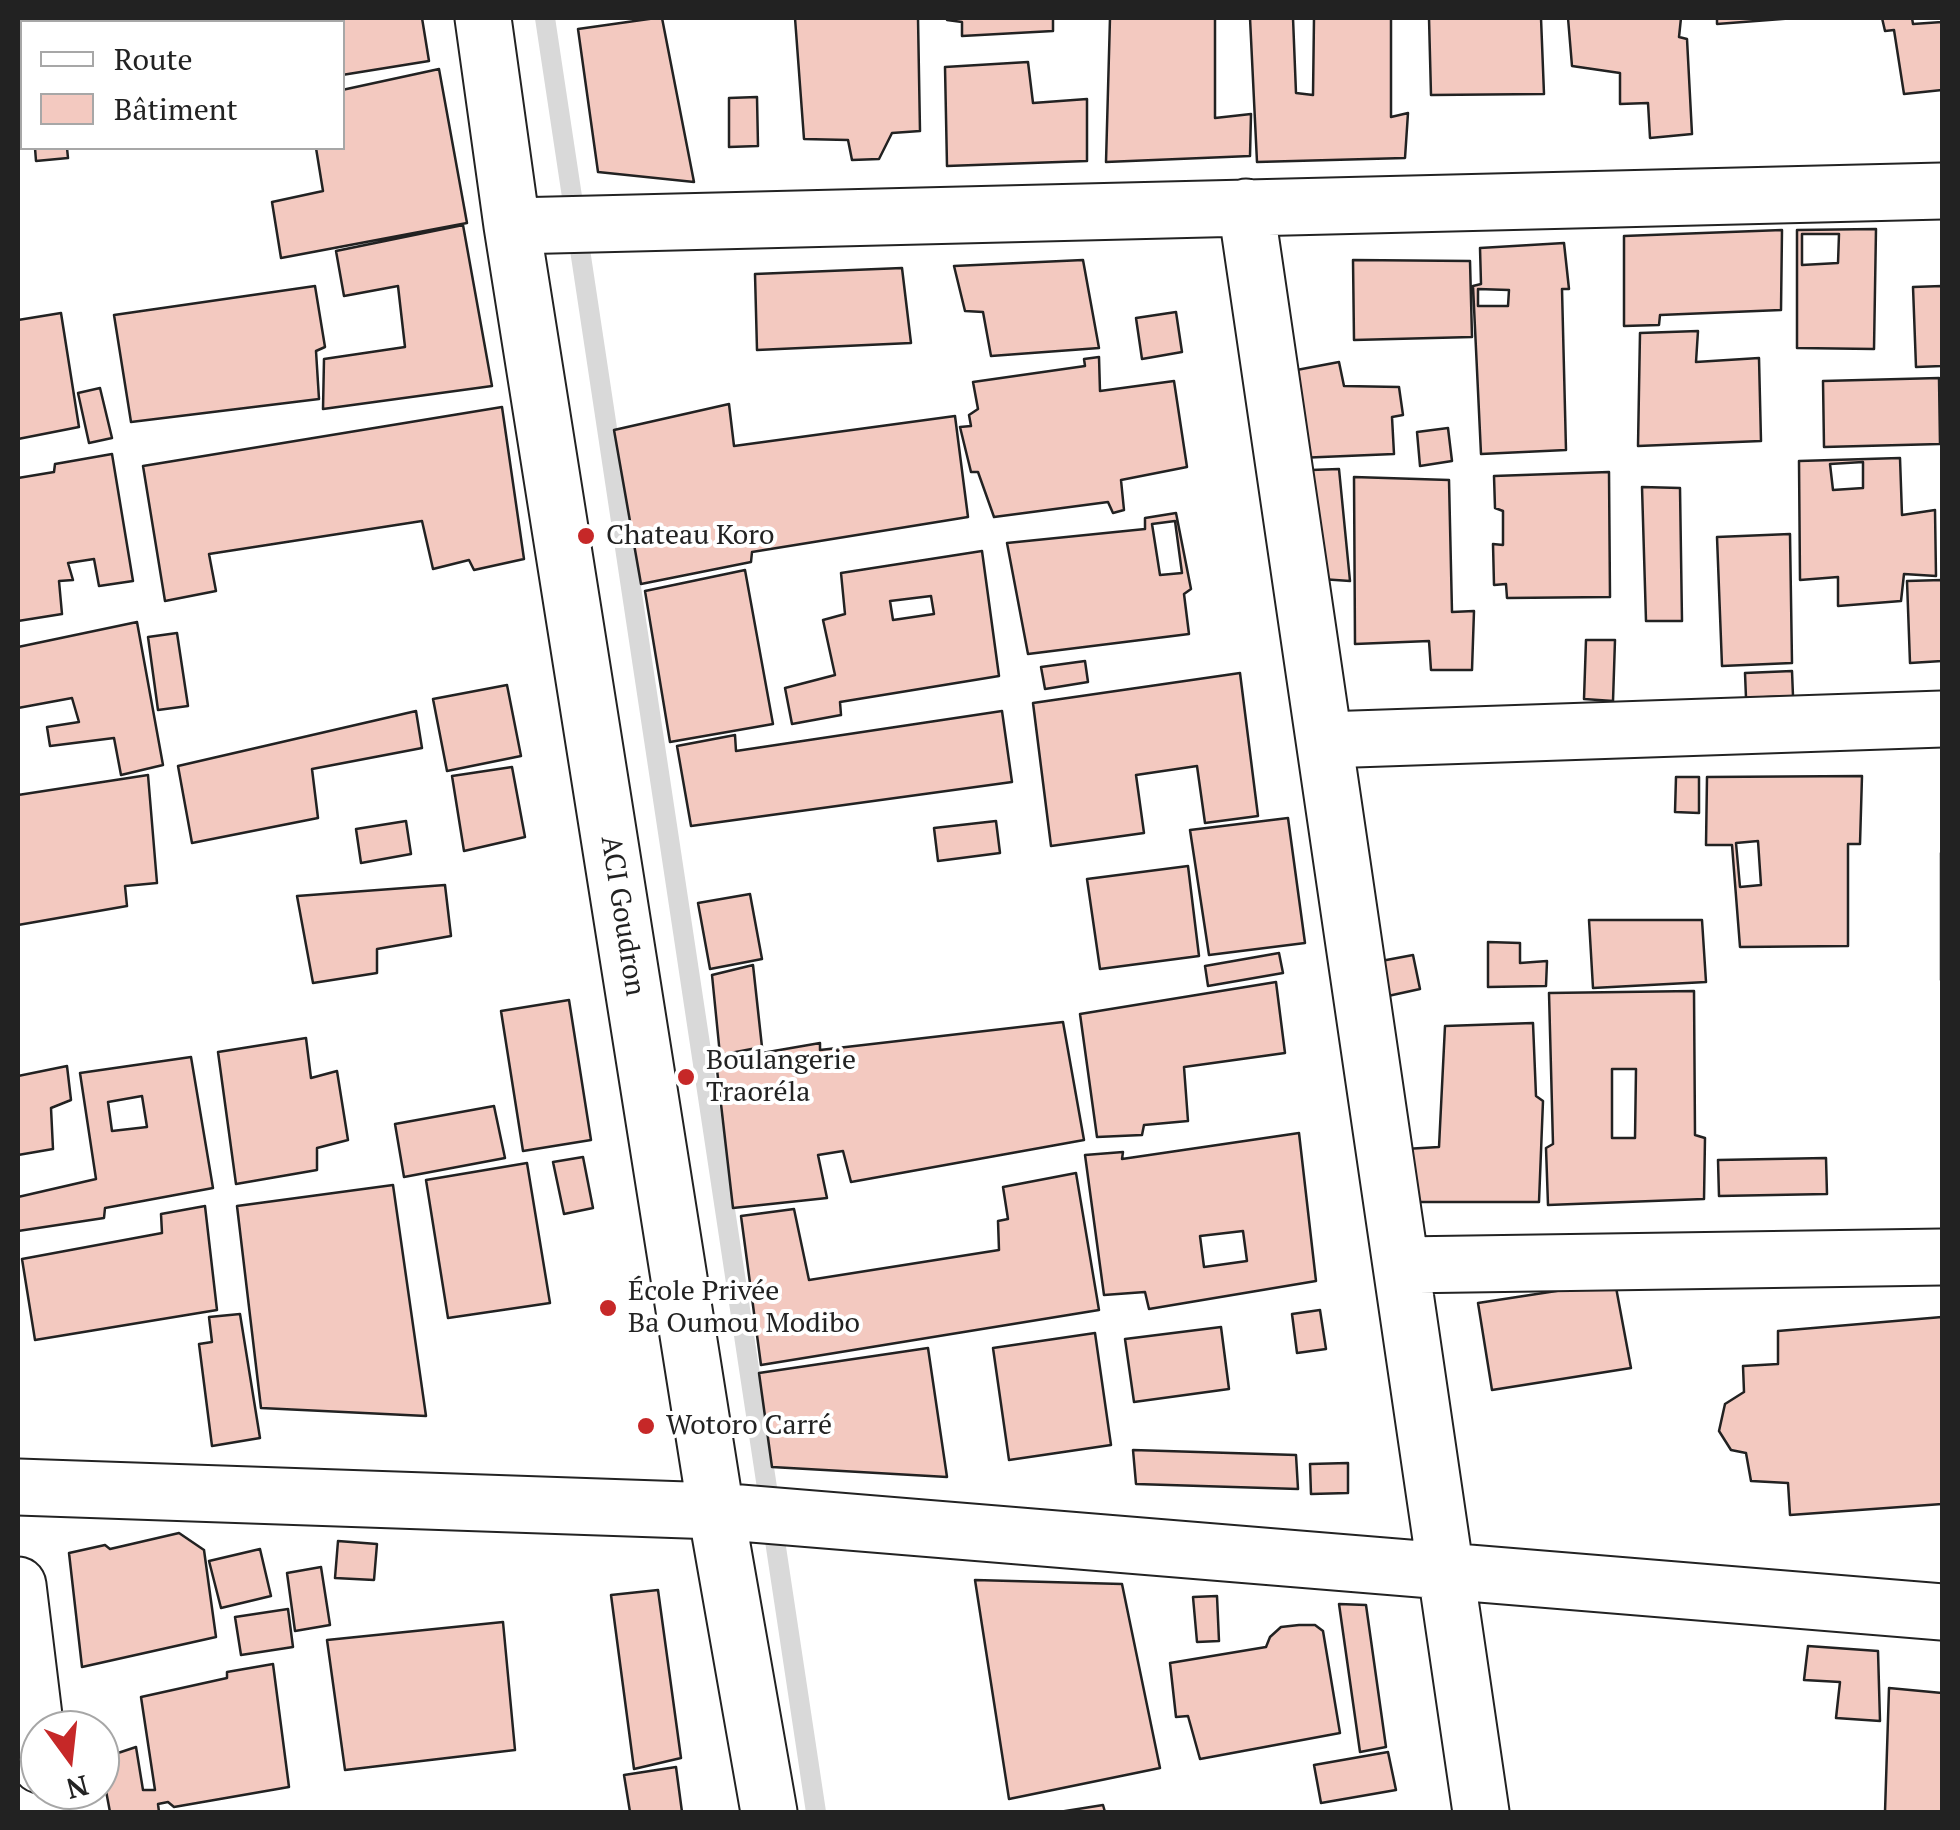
<!DOCTYPE html>
<html>
<head>
<meta charset="utf-8">
<style>
	body { margin:0 }
	#map { position:relative; width:1960px; height:1830px; overflow:hidden; background:#fff; font-family:"PT Serif",serif }
	canvas { display:block }
	.frame { position:absolute; inset:0; border:20px solid #222; pointer-events:none }
	.legend { position:absolute; left:20px; top:20px; width:325px; height:130px; box-sizing:border-box; background:#fff; border:2px solid #a7a7a7; margin:0; padding:12px 18px; list-style:none; font-size:30px; color:#222 }
	.legend li { display:flex; align-items:center; gap:20px; height:50px }
	.legend b { width:50px; border:2px solid #a7a7a7 }
	.north { position:absolute; left:20px; top:1710px; width:100px; height:100px; box-sizing:border-box; background:#fff; border:2px solid #a7a7a7; border-radius:50%; rotate:165deg; font-size:28px; font-weight:700; line-height:40px; text-align:center; color:#222 }
	.north::after { content:''; display:block; margin:auto; width:35px; height:45px; background:#c62828; clip-path:polygon(50% 0,100% 100%,50% 72%,0 100%) }
</style>
</head>
<body>
<div id="map">
<canvas width="1960" height="1830"></canvas>
<div class="frame"></div>
<ul class="legend">
<li><b style="height:12px;background:#fff"></b>Route</li>
<li><b style="height:28px;background:#f3c9c0"></b>Bâtiment</li>
</ul>
<div class="north">N</div>
</div>
<script>
const c = document.querySelector('canvas').getContext('2d');
c.lineJoin = 'round';
function trace(path, color, width, dash) { c.strokeStyle = color; c.lineWidth = width; c.lineCap = dash ? 'butt' : 'round'; c.setLineDash(dash || []); c.stroke(path); }
function fill(path, color) { c.fillStyle = color; c.fill(path, 'evenodd'); }
function label(font, color, halo, rows, align = 'center') {
  c.font = font + ' "PT Serif",serif'; c.lineWidth = 8; c.setLineDash([]); c.textBaseline = 'middle'; c.strokeStyle = halo; c.fillStyle = color; for (const [text, x, y, turn = 0] of rows) {
    c.save(); c.translate(x, y); c.rotate((+turn || 0) * Math.PI / 180); c.textAlign = isNaN(turn) ? turn : align; if (halo) c.strokeText(text, 0, 0); c.fillText(text, 0, 0); c.restore();
  }
}
trace(new Path2D(`
	M545,18L816,1812`), '#d9d9d9', 20);
const building = new Path2D(`
	M18,18H45L46,22H22V133L18,134Z
	M81,18H152L153,22H82Z
	M265,18H422L429,61L342,75V22H236Z
	M656,18H662L694,182L598,172L578,29Z
	M795,18H918L920,131L892,133L879,159L852,160L848,140L804,139Z
	M947,18H1053V31L962,36V22L947,20Z
	M1110,18H1215V118L1251,114L1250,156L1106,162Z
	M1250,18H1293L1296,93L1313,95L1314,18H1391V117L1408,113L1405,158L1257,162Z
	M1429,18H1541L1544,94L1431,95Z
	M1568,18H1681L1679,37L1687,39L1692,134L1650,138L1648,103L1620,104V73L1572,66Z
	M1717,18H1795L1717,24Z
	M1882,18H1912L1913,24L1942,22V18V90L1904,94L1894,30L1885,31Z
	M1028,62L1033,103L1087,99V161L947,166L945,67Z
	M439,69L467,223L281,258L272,202L323,191L316,148H342V90Z
	M757,97L758,146L729,147V98Z
	M35,148H67L68,158L36,161Z
	M463,225L492,386L323,409L324,359L405,347L398,286L344,296L336,251Z
	M1876,229L1874,349L1797,348V230ZM1802,234H1839L1838,263L1802,265Z
	M1782,230L1781,310L1660,315L1659,325L1624,326V236Z
	M1564,243L1569,289H1562L1566,450L1481,454L1473,286L1481,284L1480,248ZM1478,289L1509,290L1508,306H1478Z
	M1083,260L1099,348L991,356L983,312L965,311L954,266Z
	M1353,260L1470,261L1472,337L1354,340Z
	M902,268L911,343L757,350L755,274Z
	M315,286L325,347L316,351L319,399L131,422L114,315Z
	M1942,286V366L1916,367L1913,287Z
	M1176,312L1182,352L1142,359L1136,318Z
	M61,313L79,427L18,439V320Z
	M1698,331L1696,362L1759,358L1761,441L1638,446L1640,333Z
	M1099,357L1100,391L1174,381L1187,467L1121,480L1124,510L1113,513L1108,502L994,517L978,472H971L960,427L971,426L969,415L978,409L973,382L1085,366L1084,359Z
	M1339,362L1344,386L1399,387L1403,415L1392,417L1394,454L1298,458L1286,372Z
	M1939,378L1940,444L1824,447L1823,381Z
	M100,388L112,438L89,443L78,393Z
	M729,404L734,446L955,416L968,517L752,552L751,562L641,584L614,430Z
	M502,407L524,559L474,570L469,560L433,569L422,521L209,554L216,591L165,601L143,466Z
	M1448,428L1452,461L1420,466L1417,432Z
	M112,454L133,581L99,586L94,559L68,563L73,580L59,581L62,614L18,621V478L54,472L55,464Z
	M1900,458L1902,515L1935,510L1936,576L1904,574L1901,601L1838,606V577L1800,580L1799,461ZM1863,462V488L1833,490L1830,464Z
	M1339,469L1350,581L1321,579L1311,470Z
	M1609,472L1610,597L1507,598L1506,584L1494,585L1493,544L1503,545V511L1495,508L1494,476Z
	M1354,477L1449,480L1452,612L1474,611L1472,670H1431L1429,641L1355,644Z
	M1642,487L1680,488L1682,621H1646Z
	M1176,513L1191,589L1184,594L1189,634L1028,654L1007,543L1145,529V518ZM1175,521L1182,573L1160,575L1152,524Z
	M1790,534L1792,663L1722,666L1717,537Z
	M982,551L999,676L840,702L841,715L792,724L785,688L835,675L823,620L845,614L841,573ZM931,596L934,614L893,620L890,601Z
	M745,570L773,724L670,742L645,591Z
	M1942,580V661L1910,663L1907,581Z
	M137,622L163,765L121,775L114,738L50,746L47,727L79,722L72,698L18,708V647Z
	M177,633L188,706L158,710L148,637Z
	M1586,640H1615L1613,701L1584,699Z
	M1085,661L1088,682L1045,689L1041,667Z
	M1792,671L1793,696L1746,698L1745,673Z
	M1240,673L1258,816L1205,823L1197,766L1136,775L1144,833L1051,846L1033,703Z
	M507,685L521,756L447,771L433,699Z
	M416,711L422,748L312,769L318,818L192,843L178,766Z
	M1002,711L1012,782L691,826L677,746L735,735L736,751Z
	M512,767L525,837L464,851L452,776Z
	M148,775L157,883L125,886L127,906L18,925V795Z
	M1862,776L1860,844H1848V946L1740,947L1732,845H1706L1707,777ZM1758,841L1761,885L1740,887L1736,843Z
	M1676,777H1699V813L1675,812Z
	M1288,818L1305,943L1209,955L1190,830Z
	M406,821L411,854L361,863L356,829Z
	M996,821L1000,853L938,861L934,828Z
	M1941,853H1942L1941,980Z
	M1188,866L1199,956L1100,969L1087,879Z
	M445,885L451,936L377,949V973L313,983L297,896Z
	M750,894L762,959L710,969L698,903Z
	M1589,920H1702L1706,982L1593,988Z
	M1488,942L1520,943V963L1547,961L1546,986L1488,987Z
	M1279,953L1283,973L1208,986L1205,966Z
	M1413,955L1420,989L1388,996L1381,961Z
	M753,965L762,1047L720,1055L712,975Z
	M1276,982L1285,1053L1184,1067L1188,1121L1144,1125L1142,1135L1097,1137L1080,1014Z
	M1694,991L1695,1135L1705,1138L1704,1199L1548,1205L1546,1148L1553,1144L1549,993ZM1612,1069H1636L1635,1138H1612Z
	M569,1000L591,1140L523,1151L501,1011Z
	M1063,1022L1084,1140L851,1182L843,1151L818,1155L827,1198L733,1208L716,1061L820,1043V1050Z
	M1533,1023L1536,1096L1543,1101L1539,1202H1414L1405,1149L1439,1147L1445,1026Z
	M306,1038L311,1078L337,1071L348,1140L317,1148V1170L236,1184L218,1052Z
	M191,1057L213,1188L105,1208L104,1218L18,1231V1197L96,1179L80,1073ZM142,1096L147,1127L112,1131L108,1102Z
	M67,1066L71,1100L51,1108L53,1149L18,1155V1076Z
	M494,1106L505,1158L404,1177L395,1124Z
	M1299,1133L1316,1281L1149,1309L1145,1292L1104,1295L1085,1155L1123,1152L1122,1159ZM1243,1231L1247,1261L1204,1267L1200,1236Z
	M583,1157L593,1208L564,1214L553,1162Z
	M1826,1158L1827,1194L1719,1196L1718,1160Z
	M527,1163L550,1303L448,1318L426,1180Z
	M1076,1173L1099,1310L761,1365L741,1216L794,1209L809,1280L999,1250L998,1221L1008,1219L1003,1187Z
	M393,1185L426,1416L261,1408L237,1206Z
	M205,1206L217,1310L35,1340L22,1259L162,1233L161,1214Z
	M1615,1282L1631,1368L1492,1390L1478,1303Z
	M1320,1310L1326,1349L1297,1353L1292,1314Z
	M240,1314L260,1438L212,1446L199,1344L212,1342L209,1317Z
	M1942,1317V1504L1790,1515L1788,1483L1751,1481L1746,1453L1731,1450L1719,1431L1725,1404L1744,1392L1743,1366L1778,1364V1331Z
	M1221,1327L1229,1389L1134,1402L1125,1339Z
	M1095,1333L1111,1445L1009,1460L993,1348Z
	M928,1348L947,1477L772,1467L759,1373Z
	M1133,1450L1296,1455L1298,1489L1136,1484Z
	M1348,1463V1493L1311,1494L1310,1464Z
	M179,1533L204,1550L216,1637L82,1667L69,1553L105,1545L110,1549Z
	M338,1541L377,1544L374,1580L335,1578Z
	M260,1549L271,1596L221,1608L209,1561Z
	M321,1567L330,1625L295,1631L287,1573Z
	M975,1580L1122,1584L1160,1768L1009,1799Z
	M658,1590L681,1758L634,1769L611,1595Z
	M1217,1596L1219,1641L1197,1642L1193,1597Z
	M1339,1604L1366,1605L1386,1747L1360,1752Z
	M288,1609L293,1647L241,1655L235,1617Z
	M503,1622L515,1750L345,1770L327,1640Z
	M1299,1625H1315L1323,1631L1340,1733L1200,1759L1188,1716L1176,1717L1170,1663L1266,1647L1270,1637L1281,1627Z
	M1808,1646L1878,1651L1880,1721L1836,1718L1840,1682L1804,1680Z
	M273,1664L289,1787L174,1807L168,1802L158,1804L159,1812H110L100,1759L136,1747L143,1790H155L141,1697L227,1678V1672Z
	M1889,1688L1942,1693V1812H1885Z
	M1388,1752L1396,1790L1321,1803L1314,1765Z
	M676,1767L682,1812H630L624,1775Z
	M1103,1805L1105,1812H1059Z`);
fill(building, '#f3c9c0');
trace(building, '#222', 2.5);
const minor = new Path2D(`
	M483,18L512,226L716,1511L769,1812
	M1246,207L1481,1812
	M512,226L1942,191
	M1325,740L1942,719
	M1402,1265L1942,1257
	M18,1487L716,1511L1942,1612
	M18,1585L40,1765`);
trace(minor, '#222', 59);
trace(minor, '#fff', 55);
for (const [x, y, r, color] of [
	[586,536,10,"#c62828"],
	[686,1077,10,"#c62828"],
	[608,1308,10,"#c62828"],
	[646,1426,10,"#c62828"]
]) { const dot = new Path2D(); dot.arc(x, y, r, 0, 2 * Math.PI); c.fillStyle = color; c.fill(dot); trace(dot, '#fff', 4); }
label('28px', '#222', '#fff', [
	["Chateau Koro",606,536],
	["Boulangerie",706,1061],
	["Traoréla",706,1093],
	["École Privée",628,1292],
	["Ba Oumou Modibo",628,1324],
	["Wotoro Carré",666,1426]
], 'left');
label('28px', '#222', '#fff', [
	["ACI Goudron",622,916,81]
]);
</script>
</body>
</html>
